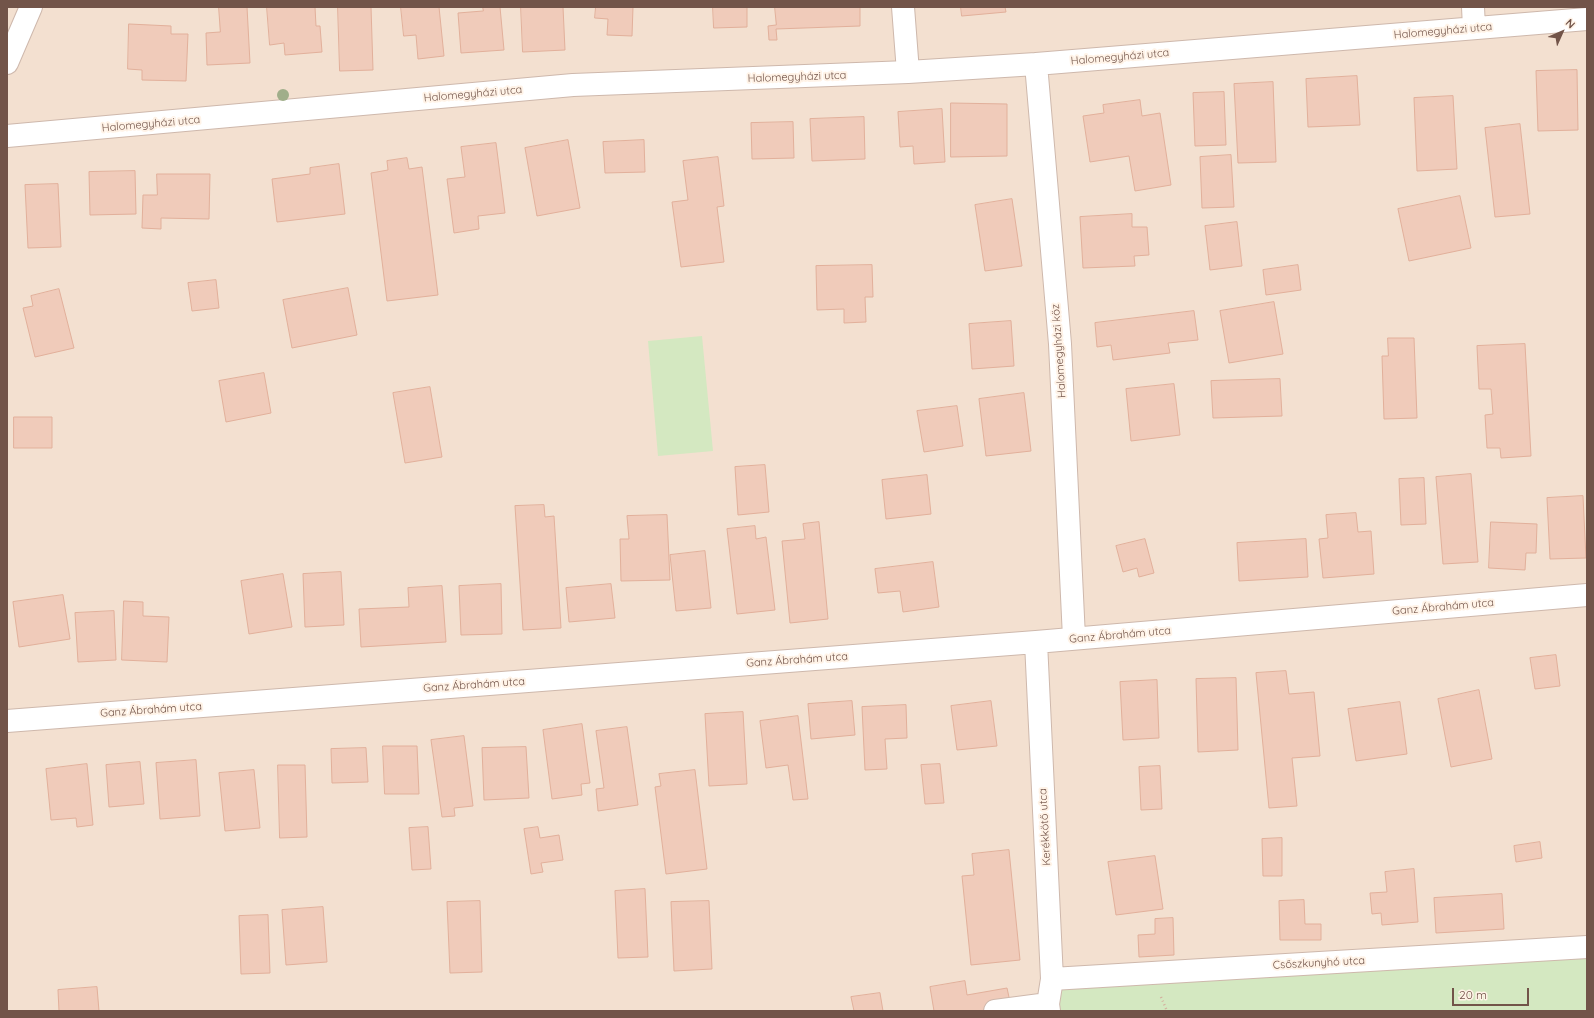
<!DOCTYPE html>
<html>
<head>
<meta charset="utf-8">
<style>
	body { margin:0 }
	#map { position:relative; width:1594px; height:1018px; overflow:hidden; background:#fbefe1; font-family:Quicksand,sans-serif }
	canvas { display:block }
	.frame { position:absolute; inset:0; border:8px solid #725449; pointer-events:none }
	.north { position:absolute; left:1542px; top:12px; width:40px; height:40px; -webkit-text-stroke:3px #fff3e7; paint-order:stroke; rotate:45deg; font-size:11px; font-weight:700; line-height:16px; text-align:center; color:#725449 }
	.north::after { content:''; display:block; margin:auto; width:14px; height:18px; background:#725449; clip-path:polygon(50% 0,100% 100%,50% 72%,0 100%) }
	.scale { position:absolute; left:1452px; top:988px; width:77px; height:18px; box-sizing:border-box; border:2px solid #725449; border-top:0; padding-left:5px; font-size:12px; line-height:14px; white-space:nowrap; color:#725449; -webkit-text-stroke:3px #fff3e7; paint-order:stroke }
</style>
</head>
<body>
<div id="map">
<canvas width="1594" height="1018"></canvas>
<div class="frame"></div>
<div class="north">N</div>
<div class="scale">20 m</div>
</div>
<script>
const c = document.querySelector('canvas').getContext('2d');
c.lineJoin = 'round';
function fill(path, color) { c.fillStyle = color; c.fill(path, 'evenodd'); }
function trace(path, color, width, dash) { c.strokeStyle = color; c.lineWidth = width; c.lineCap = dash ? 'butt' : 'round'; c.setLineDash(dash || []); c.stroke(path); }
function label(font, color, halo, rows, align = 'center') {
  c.font = font + ' Quicksand,sans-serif'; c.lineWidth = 4; c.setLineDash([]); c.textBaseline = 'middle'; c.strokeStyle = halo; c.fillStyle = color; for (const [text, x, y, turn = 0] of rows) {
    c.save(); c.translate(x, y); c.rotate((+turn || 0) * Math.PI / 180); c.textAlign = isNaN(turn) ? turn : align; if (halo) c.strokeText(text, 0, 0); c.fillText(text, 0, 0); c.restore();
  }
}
fill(new Path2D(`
	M7,7H1587V940L1049,1011H7Z`), '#f3e0d0');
fill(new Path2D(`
	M702,336L713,451L658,456L648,341Z
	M1587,947V1011H1049L1052,979Z`), '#d4e8c1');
const building = new Path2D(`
	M219,7H247L250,63L207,65L206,33L220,32Z
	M267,7H315L316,26H320L322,52L285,55L284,43L270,45Z
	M338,7H371L373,70L340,71Z
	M401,7H439L444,56L418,59L416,35L404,36Z
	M483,7H500L504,50L461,53L458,13L483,11Z
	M521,7H563L565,50L523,52Z
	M596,7H633L632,36L607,35L608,19L595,18Z
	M713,7H747V27L714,28Z
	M775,7H860V26L776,29L777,40H769L768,26L776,25Z
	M961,7H1005L1006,12L962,16Z
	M129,24L171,26V34H188L186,81L142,80V70L128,69Z
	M1577,70L1578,130L1538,131L1536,71Z
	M1357,76L1360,125L1308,127L1306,79Z
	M1273,82L1276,162L1238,163L1234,84Z
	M1224,92L1226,145L1195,146L1193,93Z
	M1453,96L1457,169L1417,171L1414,98Z
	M1140,100L1142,116L1160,113L1171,185L1135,191L1129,156L1090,162L1083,116L1104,113L1103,105Z
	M951,103L1007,104V156L951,157Z
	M942,109L945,162L914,164L913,146L900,147L898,112Z
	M864,117L865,159L812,161L810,119Z
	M793,122L794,158L752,159L751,123Z
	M1520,124L1530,214L1495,217L1485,128Z
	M568,140L580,208L537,216L525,148Z
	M644,140L645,172L605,173L603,142Z
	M496,143L505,213L478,216L479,229L454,233L447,179L465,177L461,147Z
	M1231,155L1234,207L1202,208L1200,157Z
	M718,157L724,206L717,207L724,262L681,267L672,202L688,200L683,161Z
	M407,158L409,169L422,167L438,295L387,301L371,173L388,170L387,161Z
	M339,164L345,214L277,222L272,179L310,174V168Z
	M135,171L136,214L90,215L89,172Z
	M157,174H210L209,219L161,218V229L142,228L143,195H157Z
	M58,184L61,247L28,248L25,185Z
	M1460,196L1471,248L1409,261L1398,209Z
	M1012,199L1022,266L985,271L975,205Z
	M1132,214V227H1147L1149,255L1134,256L1135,266L1083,268L1080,217Z
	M1237,222L1242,266L1210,270L1205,226Z
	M872,265L873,297H865L866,322L844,323V309L817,310L816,266Z
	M1298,265L1301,290L1266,295L1263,270Z
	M216,280L219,308L192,311L188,283Z
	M348,288L357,335L292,348L283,300Z
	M59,289L74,348L35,357L23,308L33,306L31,296Z
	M1274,302L1283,354L1229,363L1220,311Z
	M1194,311L1198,340L1168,343L1170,353L1113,360L1111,345L1097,347L1095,323Z
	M1011,321L1014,366L972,369L969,324Z
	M1388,338H1414L1417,418L1384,419L1382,356H1388Z
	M1525,344L1531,456L1501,458L1500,448H1487L1485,415L1493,414L1491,389H1479L1477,346Z
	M264,373L271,413L226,422L219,381Z
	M1280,379L1282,416L1213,418L1211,381Z
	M1174,384L1180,435L1131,441L1126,389Z
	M430,387L442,457L405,463L393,393Z
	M1024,393L1031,451L986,456L979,399Z
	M957,406L963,446L924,452L917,411Z
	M14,417H52V448H14Z
	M765,465L769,512L738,515L735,467Z
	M1471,474L1478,562L1443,564L1436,477Z
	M927,475L931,514L886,519L882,480Z
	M1424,478L1426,524L1401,525L1399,479Z
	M1583,496L1586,558L1550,559L1547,498Z
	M544,505L545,517L554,516L561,628L523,630L515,506Z
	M1356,513L1358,532L1371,531L1374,574L1323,578L1319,539L1328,538L1326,515Z
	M667,515L670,580L621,581L620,539H629L627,516Z
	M819,522L828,619L790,623L782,541L805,539L803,524Z
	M1491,522L1537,524L1536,553H1526L1525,570L1489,568Z
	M755,526L756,539L766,537L775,610L737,614L727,529Z
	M1145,539L1154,573L1139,577L1137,568L1123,572L1116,546Z
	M1306,539L1308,577L1239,581L1237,543Z
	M705,551L711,608L676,611L670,555Z
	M933,562L939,607L903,612L900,591L878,593L875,569Z
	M341,572L344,625L305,627L303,574Z
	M283,574L292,627L249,634L241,581Z
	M501,584L502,634L461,635L459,586Z
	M611,584L615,618L569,622L566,588Z
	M442,586L446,642L361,647L359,609L409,607L408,588Z
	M63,595L70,639L19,647L13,602Z
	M124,601L143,602V616L169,617L167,662L122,660Z
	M114,611L116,660L78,662L75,613Z
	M1556,655L1560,686L1535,689L1530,658Z
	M1286,671L1289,694L1314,692L1320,756L1292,758L1297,806L1269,808L1256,673Z
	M1236,678L1238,750L1198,752L1196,679Z
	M1157,680L1159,738L1123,740L1120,682Z
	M1479,690L1492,759L1451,767L1438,699Z
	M852,701L855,735L811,739L808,704Z
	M991,701L997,746L957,750L951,706Z
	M1400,702L1407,754L1356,761L1348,709Z
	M906,705L907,738L885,739L887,769L865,770L862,707Z
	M743,712L747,784L709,786L705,714Z
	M798,716L808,799L793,800L788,765L766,768L760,721Z
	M582,724L590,783L581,784L582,795L552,799L543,730Z
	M627,727L638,805L598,811L596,789L604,788L596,731Z
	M464,736L473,806L454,808L455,816L442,817L431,740Z
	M383,746H417L419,794H385Z
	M526,747L529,798L484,800L482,748Z
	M366,748L368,782L332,783L331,749Z
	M196,760L200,816L160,819L156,763Z
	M140,762L144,804L109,807L106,765Z
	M87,764L93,825L77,827L76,818L51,820L46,769Z
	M940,764L944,803L925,804L921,765Z
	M278,765H305L307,837L280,838Z
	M1160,766L1162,809L1141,810L1139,767Z
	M254,770L260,828L225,831L219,773Z
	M695,770L707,869L666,874L655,787L661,786L659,774Z
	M428,827L431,869L412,870L409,828Z
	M538,827L540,838L559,835L563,860L541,863L543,872L531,874L524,829Z
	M1282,838V876H1263L1262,839Z
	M1540,842L1542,858L1516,862L1514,846Z
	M1009,850L1020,960L971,965L962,876L974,875L972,854Z
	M1155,856L1163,909L1116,915L1108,862Z
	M1414,869L1418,922L1382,925L1381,913L1372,914L1370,893L1387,892L1385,872Z
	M645,889L648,957L618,958L615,891Z
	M1502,894L1504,929L1436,933L1434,898Z
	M1304,900L1305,924H1321V940H1280L1279,901Z
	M480,901L482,972L450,973L447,902Z
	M709,901L712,969L674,971L671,902Z
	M323,907L327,962L286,965L282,910Z
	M268,915L270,973L241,974L239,916Z
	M1173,918L1174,955L1139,957L1138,935L1155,934V919Z
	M965,981L967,995L1007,988L1012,1011H934L930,987Z
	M97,987L99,1011H59L58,990Z
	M880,993L883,1011H854L851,997Z`);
fill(building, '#f0cbba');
trace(building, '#e2b09b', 1);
const minor = new Path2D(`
	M903,7L908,72
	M1473,7L1474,28
	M7,63L31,7
	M1036,64L1060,344L1074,638
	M7,136L573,85L908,72L1036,64L1587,19
	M1036,642L1052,979L1048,1004L1049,1011
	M7,721L1036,642L1587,595
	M1052,979L1587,947
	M995,1011L1048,1004`);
trace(minor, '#ceb8ac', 24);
trace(new Path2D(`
	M1161,997L1167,1011`), '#d4ae9d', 2.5, [1, 3]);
trace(minor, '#fff', 22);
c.fillStyle = '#a0ae8a';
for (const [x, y] of [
	[283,95]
]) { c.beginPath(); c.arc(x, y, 6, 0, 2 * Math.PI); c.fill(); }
label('11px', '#725449', '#fff3e7', [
	["Halomegyházi utca",1443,31,-5],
	["Halomegyházi utca",1120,57,-5],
	["Halomegyházi utca",797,77,-2],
	["Halomegyházi utca",473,94,-5],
	["Halomegyházi utca",151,124,-5],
	["Halomegyházi köz",1059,351,-94],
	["Ganz Ábrahám utca",1443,607,-5],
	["Ganz Ábrahám utca",1120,635,-5],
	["Ganz Ábrahám utca",797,660,-4],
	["Ganz Ábrahám utca",474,685,-4],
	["Ganz Ábrahám utca",151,710,-4],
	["Kerékkötő utca",1045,827,-93],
	["Csőszkunyhó utca",1319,963,-3]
]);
</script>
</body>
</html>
